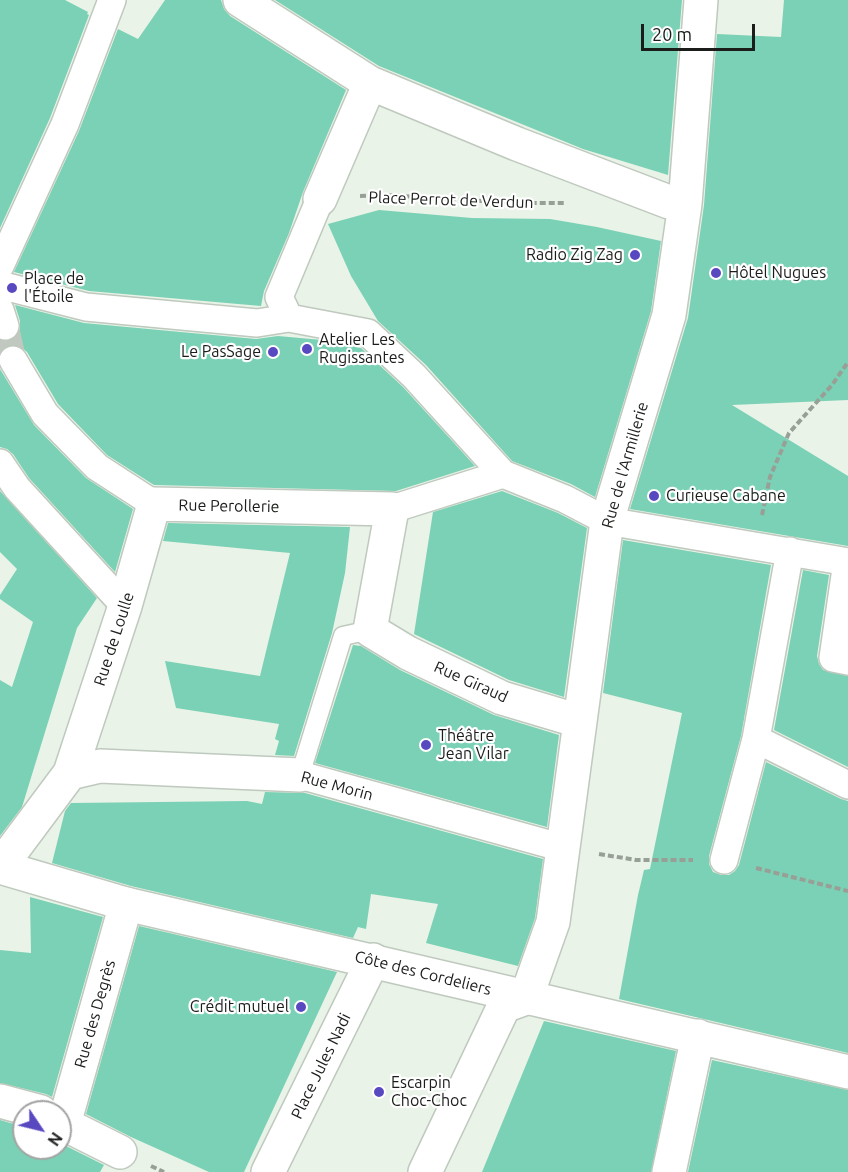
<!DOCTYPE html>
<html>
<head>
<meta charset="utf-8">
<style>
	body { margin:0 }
	#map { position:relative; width:848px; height:1172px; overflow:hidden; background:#e9f3e8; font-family:Ubuntu,sans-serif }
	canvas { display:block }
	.north { position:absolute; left:12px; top:1100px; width:60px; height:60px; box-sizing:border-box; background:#fff; border:2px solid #a3a5a3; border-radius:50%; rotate:125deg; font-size:16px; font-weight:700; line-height:24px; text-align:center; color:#1a1d19 }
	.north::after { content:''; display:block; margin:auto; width:21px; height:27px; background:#5949c1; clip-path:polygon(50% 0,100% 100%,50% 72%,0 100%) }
	.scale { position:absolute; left:641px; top:24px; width:114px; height:27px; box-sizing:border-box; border:3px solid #1a1d19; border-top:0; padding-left:8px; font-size:18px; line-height:21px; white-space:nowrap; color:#1a1d19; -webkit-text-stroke:4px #fff; paint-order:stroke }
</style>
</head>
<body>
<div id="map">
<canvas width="848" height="1172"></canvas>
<div class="north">N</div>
<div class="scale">20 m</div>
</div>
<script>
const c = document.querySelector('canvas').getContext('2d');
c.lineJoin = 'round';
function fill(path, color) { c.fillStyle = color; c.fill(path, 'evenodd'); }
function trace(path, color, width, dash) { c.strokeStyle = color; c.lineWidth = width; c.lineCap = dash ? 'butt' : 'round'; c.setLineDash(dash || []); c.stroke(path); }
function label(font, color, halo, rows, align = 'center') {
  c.font = font + ' Ubuntu,sans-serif'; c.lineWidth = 4.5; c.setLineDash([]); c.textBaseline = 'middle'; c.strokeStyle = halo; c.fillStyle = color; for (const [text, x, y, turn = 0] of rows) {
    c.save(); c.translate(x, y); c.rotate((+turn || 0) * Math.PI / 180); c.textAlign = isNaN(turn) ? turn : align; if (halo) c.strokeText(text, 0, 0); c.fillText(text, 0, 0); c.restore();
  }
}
fill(new Path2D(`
	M0,0H65L88,12L87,14L89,15L50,118L0,228Z
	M165,0H221L224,9L230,16L346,90L303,192L289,233L264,291L261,306L89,291L14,272L79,131L118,29L138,39Z
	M275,0H682L668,175L583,149L379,66Z
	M784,0H848V400L732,405L848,476V546L630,509L688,318L704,205L717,34L781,37Z
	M379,210L472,218L550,219L597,227L661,241L651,311L595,497L571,484L512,461L426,365L378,321L351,276L328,224Z
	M15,305L84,323L256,339L278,336L322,340L361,348L403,387L475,466L396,491L154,485L107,455L58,404L27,352L21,347L12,344L6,346L0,351V341H10L16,337L20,330V321Z
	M0,369L34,425L86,478L133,509L115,572L29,478L13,454L7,449L0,447Z
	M0,491L97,598L77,628L22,807L0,836V680L12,687L33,622L0,599V595L17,569L0,552Z
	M502,491L558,513L587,528L564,697L509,680L414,634L433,512Z
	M168,523L350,527L345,573L332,633L294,756L275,755L279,741L275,739L279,724L176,708L165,661L260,676L290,553L163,541Z
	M623,540L771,565L741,736L709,856V864L713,872L721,875H729L735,871L739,865L766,762L841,799L848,801V1053L619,999L638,895L644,870L650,869L682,713L603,693Z
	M803,570L829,575L817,656L819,664L823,670L848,676V767L774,730Z
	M353,645L361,646L400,670L494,715L559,735L547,827L315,763Z
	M265,792L305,793L543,859L535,918L518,966L426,943L438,904L371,894L366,929L358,927L353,938L131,886L52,863L65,811L71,803L247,801L262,804Z
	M30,897L103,917L52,1097L46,1094L0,1083V950L31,953Z
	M139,926L337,972L244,1172H209L131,1137L86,1114Z
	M544,1021L676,1051L651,1172H482Z
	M712,1060L848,1090V1172H688Z
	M0,1120L24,1127V1148H60V1143L104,1165L100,1172H0Z`), '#7bd1b5');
trace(new Path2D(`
	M5,326L13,360`), '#c0c8bf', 27, [27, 14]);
const service = new Path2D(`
	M300,775L343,636L370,630`);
const pedestrian = new Path2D(`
	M0,266L65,124L112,0
	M0,285L86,307L257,323L289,318L368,333L414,376L503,474L565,499L607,521L848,562
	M0,310L5,326
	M289,318L279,297L320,199
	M13,360L45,414L97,467L154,504
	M0,463L17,488L125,606
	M392,509L503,474
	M847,562L833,658L848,661
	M756,739L848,785
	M300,775L563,848
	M724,860L756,739L790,551`);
const minor = new Path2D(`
	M240,0L370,83L517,144L669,202L685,204
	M320,199L370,83
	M70,773L100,766L300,775
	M0,867L70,773L125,606L154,504L392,509L370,630L408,653L502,698L579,721
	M0,1101L41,1112
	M60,1122L120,1152
	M64,1124L126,904
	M268,1172L373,960
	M425,1172L504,1006L526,998L553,922L607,521L669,315L685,204L701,0
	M669,1172L698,1036`);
const secondary = new Path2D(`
	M0,867L126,904L848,1072`);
trace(service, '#bfc9be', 21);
trace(pedestrian, '#bfc9be', 30);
trace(minor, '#bfc9be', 36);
trace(secondary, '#bfc9be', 36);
trace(new Path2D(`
	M360,196L386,195L515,203H565
	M762,515L770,477L789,433L832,385L848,362
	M599,854L636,860H693
	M756,868L848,891
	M151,1166L164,1172`), '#989f97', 4, [6, 3]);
trace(service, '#fff', 18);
trace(pedestrian, '#fff', 27);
trace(minor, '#fff', 33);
trace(secondary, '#fff', 33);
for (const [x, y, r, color] of [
	[635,255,6,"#5949c1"],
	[716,273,6,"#5949c1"],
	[12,288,6,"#5949c1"],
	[307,349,6,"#5949c1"],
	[273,352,6,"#5949c1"],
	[654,496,6,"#5949c1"],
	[426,745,6,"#5949c1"],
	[301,1007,6,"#5949c1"],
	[379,1092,6,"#5949c1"]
]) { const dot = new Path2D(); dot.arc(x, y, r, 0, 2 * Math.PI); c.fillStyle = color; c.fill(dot); trace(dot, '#fff', 2); }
label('16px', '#1a1d19', '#fff', [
	["Place Perrot de Verdun",451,200,2],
	["Rue de l'Armillerie",625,465,-74],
	["Rue Perollerie",229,506,1],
	["Rue de Loulle",114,639,-72],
	["Rue Giraud",471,682,24],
	["Rue Morin",337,786,15],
	["Côte des Cordeliers",423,973,14],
	["Rue des Degrès",95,1014,-74],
	["Place Jules Nadi",321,1066,-64]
]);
label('16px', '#1a1d19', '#fff', [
	["Radio Zig Zag",623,255,"right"],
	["Hôtel Nugues",728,273],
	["Place de",24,279],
	["l'Étoile",24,297],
	["Atelier Les",319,340],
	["Rugissantes",319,358],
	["Le PasSage",261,352,"right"],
	["Curieuse Cabane",666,496],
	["Théâtre",438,736],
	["Jean Vilar",438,754],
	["Crédit mutuel",289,1007,"right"],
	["Escarpin",391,1083],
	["Choc-Choc",391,1101]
], 'left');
</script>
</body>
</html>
